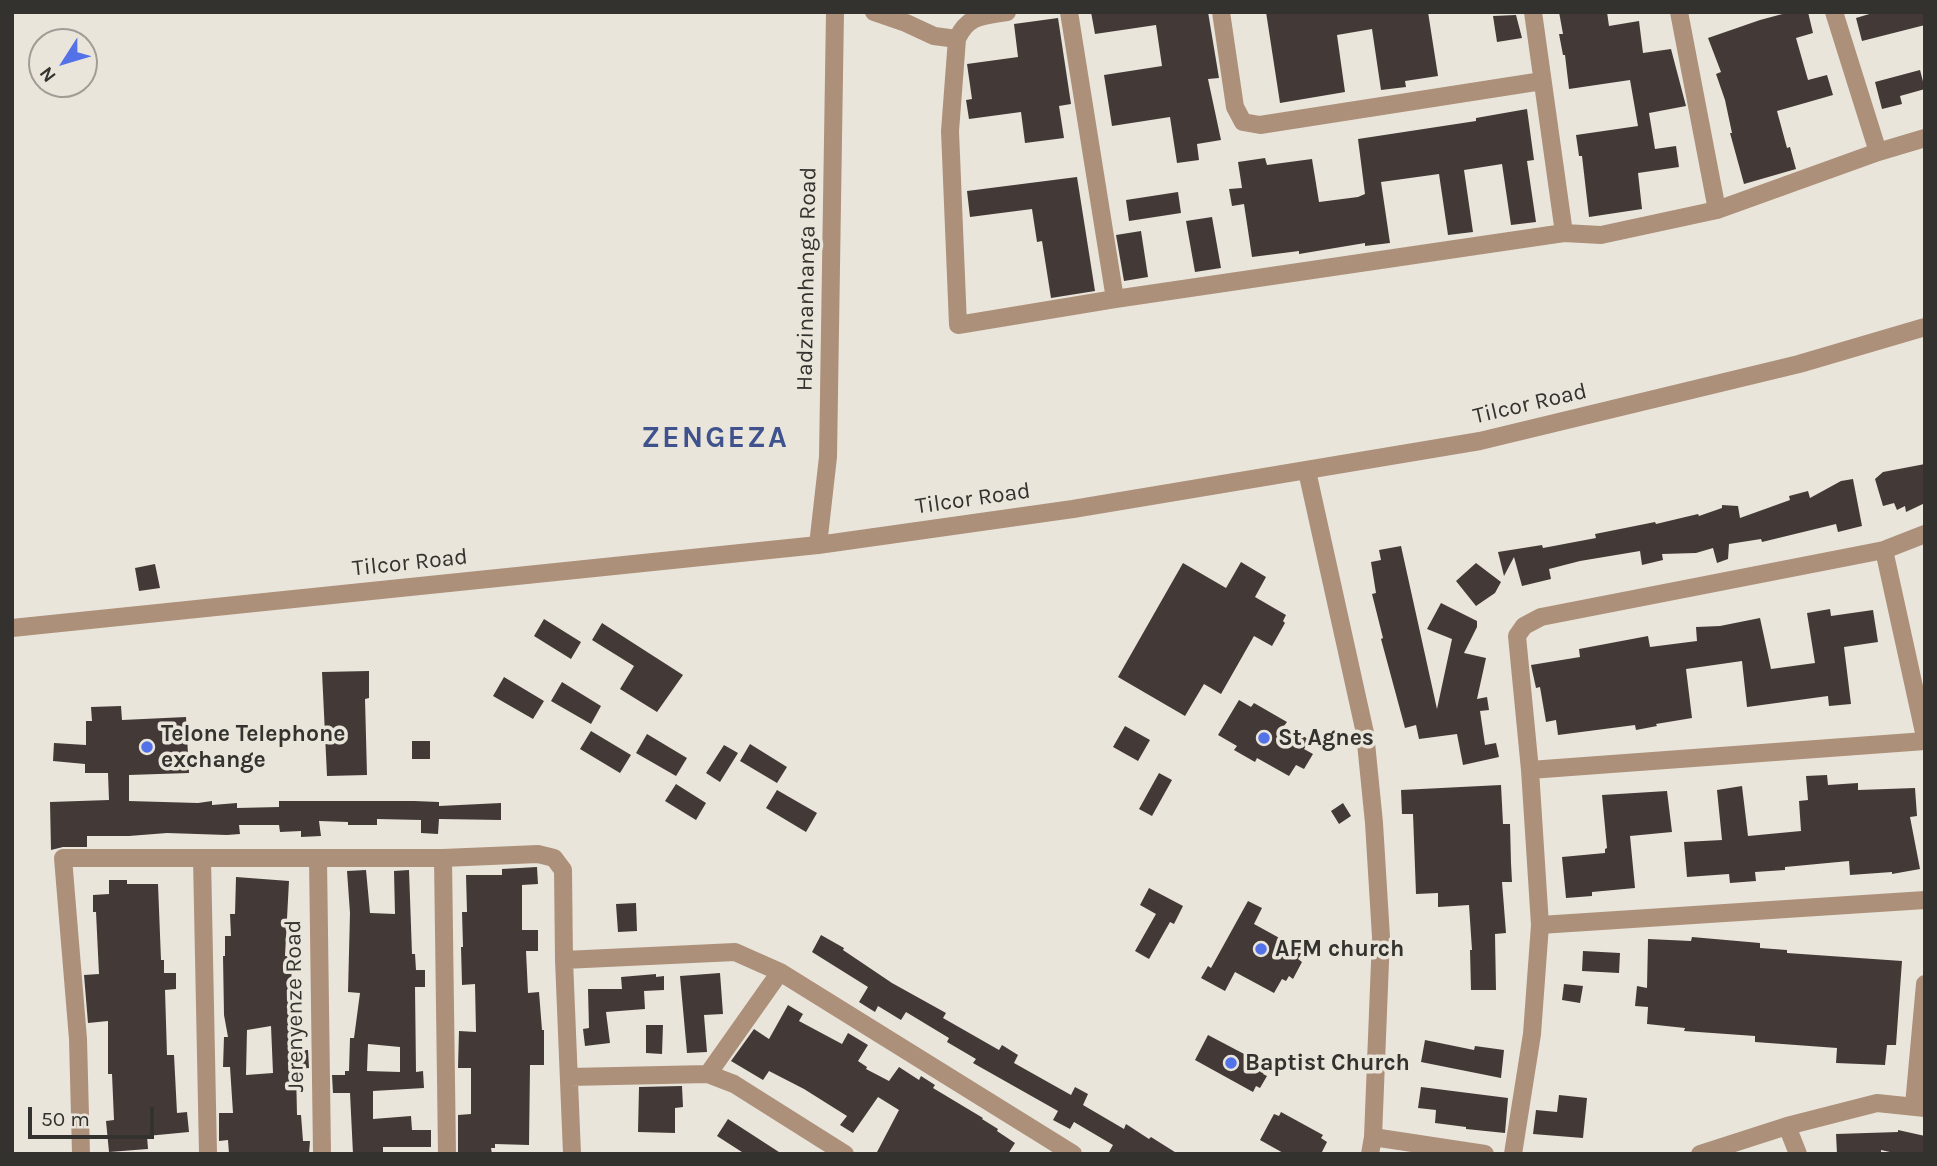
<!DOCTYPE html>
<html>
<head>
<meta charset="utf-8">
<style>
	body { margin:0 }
	#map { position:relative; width:1937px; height:1166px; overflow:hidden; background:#e9e5db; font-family:Karla,sans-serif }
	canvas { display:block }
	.frame { position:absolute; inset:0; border:14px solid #34322e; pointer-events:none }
	.north { position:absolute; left:28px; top:28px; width:70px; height:70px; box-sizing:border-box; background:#e9e5db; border:2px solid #a19d96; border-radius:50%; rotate:233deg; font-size:19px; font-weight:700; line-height:28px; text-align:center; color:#34322e }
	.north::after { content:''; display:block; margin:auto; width:24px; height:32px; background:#5372e7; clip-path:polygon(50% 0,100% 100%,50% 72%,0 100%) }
	.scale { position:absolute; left:28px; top:1107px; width:126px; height:32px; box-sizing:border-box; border:4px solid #34322e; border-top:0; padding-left:9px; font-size:21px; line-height:24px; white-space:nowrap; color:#34322e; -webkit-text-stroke:5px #e9e5db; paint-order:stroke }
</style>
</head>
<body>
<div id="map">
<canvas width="1937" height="1166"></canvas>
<div class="frame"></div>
<div class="north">N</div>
<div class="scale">50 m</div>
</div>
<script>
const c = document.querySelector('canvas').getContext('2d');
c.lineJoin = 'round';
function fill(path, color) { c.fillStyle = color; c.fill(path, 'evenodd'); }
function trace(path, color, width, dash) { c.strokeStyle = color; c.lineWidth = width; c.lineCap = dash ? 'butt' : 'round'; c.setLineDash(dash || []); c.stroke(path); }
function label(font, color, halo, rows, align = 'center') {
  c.font = font + ' Karla,sans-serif'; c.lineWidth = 7; c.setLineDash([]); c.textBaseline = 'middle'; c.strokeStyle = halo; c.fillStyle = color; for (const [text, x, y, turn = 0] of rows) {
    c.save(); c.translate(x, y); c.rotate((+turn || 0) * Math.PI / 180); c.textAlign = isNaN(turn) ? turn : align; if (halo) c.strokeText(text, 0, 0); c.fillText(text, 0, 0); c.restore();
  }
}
fill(new Path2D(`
	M1091,12H1208L1219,78L1208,79L1221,140L1197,144L1199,160L1177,163L1170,117L1112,126L1104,75L1162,66L1156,25L1095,34Z
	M1266,12H1428L1438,76L1405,81L1406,87L1381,90L1372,29L1337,35L1345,92L1280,103Z
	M1559,12H1607L1609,26L1639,21L1643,53L1671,49L1686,106L1649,113L1655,149L1676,146L1679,167L1638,173L1642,209L1589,217L1582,156H1579L1576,135L1638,126L1630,80L1569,89L1565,55H1563L1559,34H1563Z
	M1790,12H1808L1813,33L1796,38L1808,80L1827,75L1833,95L1777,111L1787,148L1790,147L1796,169L1744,184L1730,133H1732L1725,100L1716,74L1721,72L1708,38L1760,20Z
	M1876,12H1925V25L1862,41L1856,18Z
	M1516,15L1522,38L1497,42L1493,16Z
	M1058,18L1071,104L1059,106L1064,138L1025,143L1021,112L969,119L966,100L972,99L967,64L1018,57L1014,24Z
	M1920,70L1925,89L1900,96L1902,104L1882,109L1875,82Z
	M1527,109L1534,160L1527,161L1536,222L1511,225L1502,164L1464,170L1473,232L1448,235L1439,174L1381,182L1390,243L1365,246V243L1299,254V251L1252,257L1244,204L1232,206L1229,189L1242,188L1238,162L1265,158L1267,165L1312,159L1319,202L1358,197L1365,194L1358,139L1476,121V118Z
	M1077,177L1095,291L1051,298L1042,241L1037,242L1032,209L970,217L967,191Z
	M1178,192L1181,213L1129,221L1126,200Z
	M1212,217L1221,268L1195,272L1186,221Z
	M1141,231L1148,277L1124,281L1116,235Z
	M1925,464V503L1906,512L1905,506L1897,510L1894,503L1883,506L1875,479L1883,472Z
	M1853,479L1862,526L1838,532L1836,524L1762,542L1761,539L1729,544L1728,559L1717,563L1713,548L1696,553L1662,554L1663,560L1642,565L1640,551L1580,561L1549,569L1551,579L1522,586L1514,557L1504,576L1498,552L1542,545L1543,548L1596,538L1595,534L1655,522L1656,524L1698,514L1699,516L1722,508V505L1738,506L1740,518L1790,500L1789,496L1808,491L1810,498L1841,481Z
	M1401,546L1437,709L1452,639L1427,629L1441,603L1477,621V627L1464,653L1486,658L1477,699L1487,697L1489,710L1480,711L1485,745L1496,743L1499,757L1463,765L1457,734L1419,739L1416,725L1405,728L1381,639L1383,638L1372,594L1376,593L1371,562L1381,560L1379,550Z
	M1241,562L1266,577L1255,597L1286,615L1283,621L1285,623L1272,646L1254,636L1221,694L1204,684L1185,716L1118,677L1183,563L1226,588Z
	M1476,563L1501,582L1495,593L1476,606L1456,581Z
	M155,564L160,588L139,591L135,568Z
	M1830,609L1831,616L1873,610L1878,642L1844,647L1851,704L1829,706L1828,696L1747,707L1742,661L1686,669L1692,718L1656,724L1657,726L1636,730L1635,725L1558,735L1556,720L1546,722L1540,687L1536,688L1531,665L1580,657L1579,649L1648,636L1650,647L1697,641L1696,627L1720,626L1760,618L1771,669L1815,663L1807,613Z
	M544,619L581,642L571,659L534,636Z
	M602,623L683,675L657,712L620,689L634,666L592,640Z
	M369,671V698L365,699L367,775L327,776L322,672Z
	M504,677L544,701L533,719L493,696Z
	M562,682L601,706L591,724L551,701Z
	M1239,700L1251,707L1254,703L1287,722L1284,726L1310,740L1304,749L1313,754L1304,769L1296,765L1289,776L1257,758L1255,762L1234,750L1237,746L1218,735Z
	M121,706L122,720L186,717L189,773L129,775V801L198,803L212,801V805L237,803V808L279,807V801H414L439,802V806L501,803V820L439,819L438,834L421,833V820L377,819V825H348V822L319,821L321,836L301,837V831L280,832L279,825H239L240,834L227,835L167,833L129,836H87V847H63L51,850L50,802L109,800L108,773H85V764L53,761L54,743L86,745V721H92L91,707Z
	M1125,726L1150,740L1138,761L1113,747Z
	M591,731L631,755L620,773L580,749Z
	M647,734L687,758L676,776L636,753Z
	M412,741H430V759H412Z
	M750,744L787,767L777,783L740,761Z
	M724,745L738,753L720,782L706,773Z
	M1159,773L1172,780L1152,816L1139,809Z
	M1827,775L1828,785L1858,783V790L1915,788L1917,816L1910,817L1920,869L1892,874V872L1850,875L1849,861L1785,867V870L1755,872L1756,881L1730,883L1729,874L1687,877L1684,842L1722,840L1717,790L1742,786L1748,836L1801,831L1799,801L1808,800L1806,776Z
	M676,784L706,803L696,820L665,801Z
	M1501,785L1503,824H1510L1511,863L1512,882H1502L1506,933L1495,934L1496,990H1471L1470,950H1472L1469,905L1438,907V893L1416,894L1413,814H1402L1401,790Z
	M777,790L817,813L806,832L766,808Z
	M1667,791L1672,832L1630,836L1635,888L1592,892V896L1566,898L1562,857L1605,853V849L1607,848L1602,795Z
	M1343,803L1351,816L1339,824L1331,811Z
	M537,867L538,884L522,885V930H538V951H526L528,993L539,992L542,1030H544V1065H530L529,1145L495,1144V1148H491L492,1154H458V1115L471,1114V1068H458L459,1031L476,1032L475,984L462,985L461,947H463L462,912H467L466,875H502V869Z
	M366,870L370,913L395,914L394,871L409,870L412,954H415L416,970H425V987H415L416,1072L423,1071L424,1088L373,1091V1119L411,1116L412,1130H431V1147H383V1152L353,1154L350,1093H333L332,1075H345V1071H349L350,1038H354L360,993L348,992L350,913L347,871ZM368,1044L400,1047V1072L367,1071Z
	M236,877L289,881L285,956H291L292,995H297L301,1024H298L299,1050H308L309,1068L296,1069L297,1115H301L303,1141H310L309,1154H229L228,1140L219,1141V1113H233L230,1067H223L224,1037H228L224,1015L223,956H225V936H231L230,914H235ZM271,1026L273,1073L246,1075L247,1030Z
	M109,880H127V884H158L161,960H164V973H176V989L165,990L167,1055H174L177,1113L187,1112L189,1132L147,1136L148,1149L109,1152L106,1121L114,1120L112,1074H108V1021L88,1023L84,975L99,974L96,912H93V895L109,894Z
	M1149,888L1183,906L1174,924L1170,922L1149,959L1135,951L1156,914L1140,905Z
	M1248,901L1262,908L1254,924L1303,951L1298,959L1302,962L1293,979L1289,976L1286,981L1282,979L1274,993L1235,972L1225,991L1201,978L1208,966L1211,968Z
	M636,903L637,931L618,932L616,904Z
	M821,935L844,948L843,950L892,983L946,1013L943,1018L999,1050L1002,1045L1018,1055L1014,1063L1071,1095L1075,1087L1088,1094L1083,1105L1124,1129L1126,1124L1149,1139L1151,1137L1178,1154H1108L1113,1145L1074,1122L1070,1129L1053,1120L1058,1111L973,1063L976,1059L947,1042L949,1038L906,1012L901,1020L878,1006L875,1012L859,1002L868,987L812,952Z
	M1692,937L1760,943V948L1787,950V953L1902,961L1896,1045H1887L1885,1065L1836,1063L1837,1048L1755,1042V1036L1684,1031L1685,1028L1647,1024L1648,1007L1635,1006L1637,986L1647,988L1648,939L1691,941Z
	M1583,951L1620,953L1619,973L1582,971Z
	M720,973L723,1014L704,1015L707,1052L687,1053L680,976Z
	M656,974V977L664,976V990L644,991L645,1009L606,1012L610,1043L585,1046L583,1029L589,1028L588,989H622L621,977Z
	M1564,984L1583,986L1580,1003L1562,1000Z
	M788,1005L803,1014L799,1021L842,1044L848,1033L868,1045L858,1061L867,1067L866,1069L889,1081L899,1067L919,1080L921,1076L935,1085L933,1088L983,1118L982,1119L998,1129L997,1131L1015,1143L1008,1154H876L899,1110L878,1097L853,1133L840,1125L847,1116L804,1089L769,1071L763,1080L731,1061L754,1029L769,1039Z
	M646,1025H663L662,1054L646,1053Z
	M1208,1035L1267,1066L1263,1074L1267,1076L1260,1088L1256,1086L1253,1092L1195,1060Z
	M1425,1040L1474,1050L1475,1046L1504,1050L1501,1078L1421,1062Z
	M682,1086L683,1107L675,1108V1133L638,1132L639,1087Z
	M1421,1087L1508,1098L1505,1133L1466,1129V1127L1435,1123L1436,1110L1418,1108Z
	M1559,1095L1587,1098L1583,1138L1533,1134L1536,1110L1557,1112Z
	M1281,1112L1323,1135L1321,1138L1327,1142L1321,1154H1285L1260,1140L1274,1114L1279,1116Z
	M728,1119L782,1154H745L717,1136Z
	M1898,1130L1925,1136V1154H1899L1881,1150V1154H1837L1836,1134L1898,1132Z`), '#433a37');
trace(new Path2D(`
	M874,12L906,23L934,36L957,39
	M1007,12C983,16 968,15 957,39L950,131L958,325L1115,299L1564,233L1601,235L1717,210L1878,152L1925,138
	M1069,12L1115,299
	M1221,12L1235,107L1243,122L1260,125L1542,81
	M1533,12L1564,233
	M1679,12L1717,210
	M1834,12L1878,152
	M1307,471L1365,733L1374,823L1381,937L1373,1137L1370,1154
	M818,545L828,457L835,12
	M1884,550L1925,737
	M12,628L818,545L1073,509L1480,441L1799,364L1925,327
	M1530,770L1925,741
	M202,858L208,1154
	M318,858L322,1154
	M443,858L447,1154
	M1540,925L1925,900
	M564,960L735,952L780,972L1073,1154
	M708,1074L780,972
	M570,1077L708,1074L734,1084L845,1154
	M1914,1105L1925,984
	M1787,1126L1798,1154
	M1373,1137L1485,1154
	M81,1154L78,1039L63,858H443L538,854L554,858L563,870L564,960L572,1154
	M1513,1154L1532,1034L1540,925L1530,770L1517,636L1524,626L1541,617L1884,550L1925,534
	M1700,1154L1787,1126L1877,1103L1925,1108`), '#ad907a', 18);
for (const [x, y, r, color] of [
	[1264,738,7,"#5372e7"],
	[147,747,7,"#5372e7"],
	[1261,949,7,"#5372e7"],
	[1231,1063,7,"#5372e7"]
]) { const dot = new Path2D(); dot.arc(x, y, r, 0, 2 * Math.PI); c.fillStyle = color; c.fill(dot); trace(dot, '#e9e5db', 2.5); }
label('23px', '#34322e', '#e9e5db', [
	["Hadzinanhanga Road",807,279,-89],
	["Tilcor Road",1530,404,-13],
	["Tilcor Road",973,499,-8],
	["Tilcor Road",410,563,-6],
	["Jerenyenze Road",295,1006,-91]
]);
label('bold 23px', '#34322e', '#e9e5db', [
	["Telone Telephone",161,734],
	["exchange",161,760],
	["St Agnes",1278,738],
	["AFM church",1275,949],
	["Baptist Church",1245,1063]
], 'left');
c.letterSpacing = '2px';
label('bold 30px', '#3f528d', '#e9e5db', [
	["ZENGEZA",715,438]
]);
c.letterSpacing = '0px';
</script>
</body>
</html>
